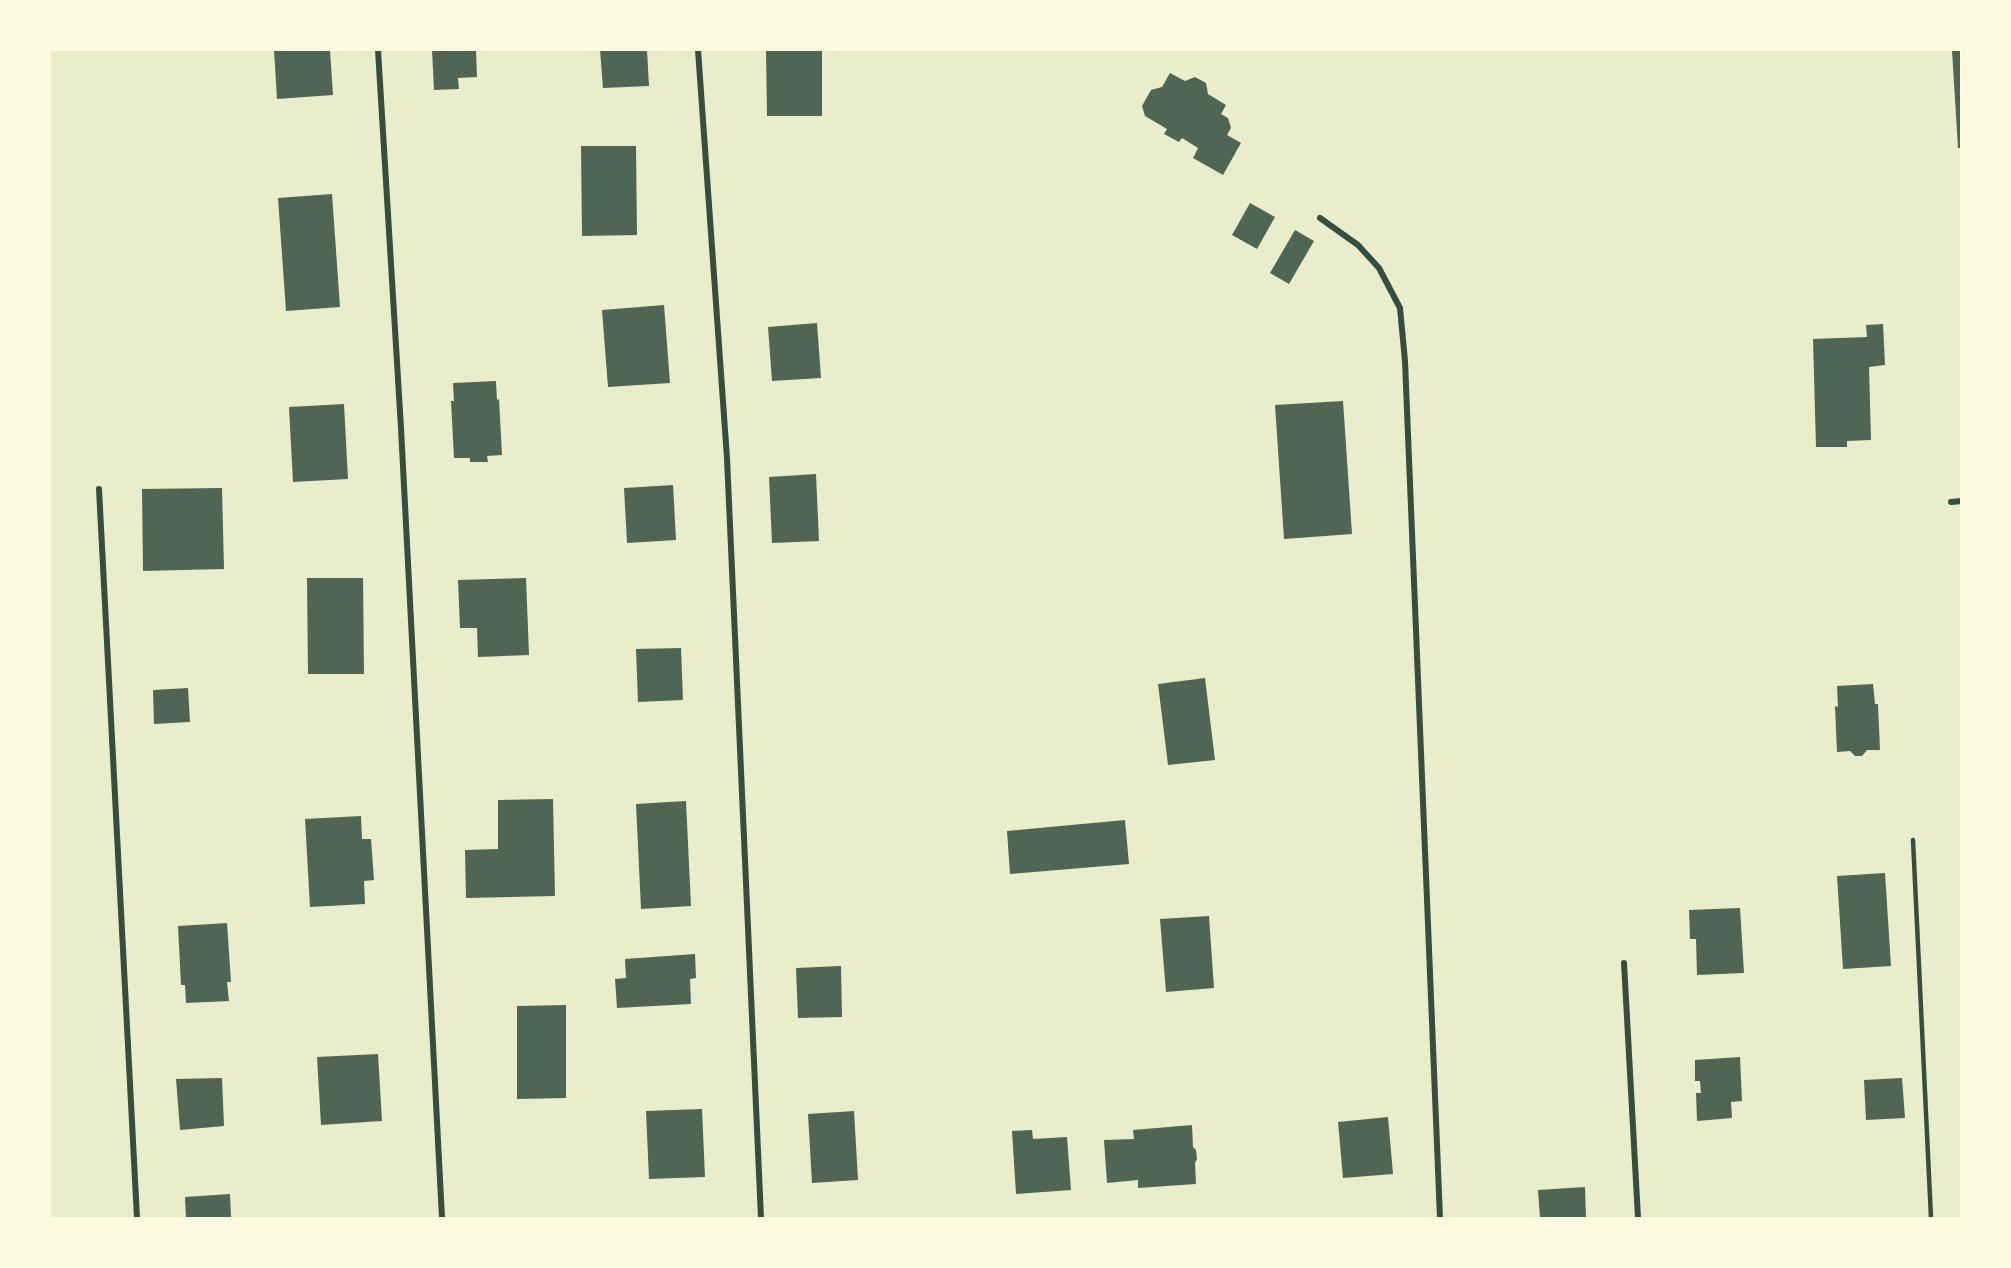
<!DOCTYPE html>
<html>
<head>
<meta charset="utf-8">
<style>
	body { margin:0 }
	#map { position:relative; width:2011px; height:1268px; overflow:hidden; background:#e9edc9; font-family:"PT Sans Narrow",sans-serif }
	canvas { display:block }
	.frame { position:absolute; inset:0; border:51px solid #fefae0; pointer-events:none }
</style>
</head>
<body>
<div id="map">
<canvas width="2011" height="1268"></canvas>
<div class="frame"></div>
</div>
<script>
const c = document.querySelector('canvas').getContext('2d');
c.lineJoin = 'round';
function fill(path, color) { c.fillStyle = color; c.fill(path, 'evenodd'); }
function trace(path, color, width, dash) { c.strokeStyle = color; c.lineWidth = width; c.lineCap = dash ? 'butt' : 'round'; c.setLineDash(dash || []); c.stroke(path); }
fill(new Path2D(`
	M274,50H330L333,95L277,99Z
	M432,50H476L477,77L458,78L459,89L434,90Z
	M600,50H647L649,86L603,88Z
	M766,50H822V116H767Z
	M1952,50H1962V148H1958Z
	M1170,73L1185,81L1195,77L1206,83L1208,94L1226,105L1221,114L1228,118L1231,128L1227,135L1241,143L1223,175L1193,158L1198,148L1182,138L1179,142L1164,134L1167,129L1145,116L1142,106L1151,90L1162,87Z
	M581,146H636L637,235L582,236Z
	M332,194L340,307L286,311L278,198Z
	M1250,203L1275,217L1257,249L1232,235Z
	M1295,230L1314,241L1289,284L1270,273Z
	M664,305L670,383L608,387L602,310Z
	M817,323L821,378L772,381L768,327Z
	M1883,324L1885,365L1869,367L1871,440L1847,441V447H1816L1813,339L1867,337L1866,325Z
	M496,381L497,400L499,399L502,455L487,456L488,462H470V458H454L451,401H454L453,383Z
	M1343,401L1352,534L1284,539L1275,405Z
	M344,404L348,479L293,482L289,407Z
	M816,474L819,541L772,543L769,477Z
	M673,485L676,540L627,543L624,488Z
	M222,488L224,569L143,571L142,489Z
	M307,578H363L364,674H308Z
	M526,578L529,655L478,657L477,628H460L458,580Z
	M681,648L683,700L638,702L636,649Z
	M1205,678L1215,760L1168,765L1158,684Z
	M1873,684L1875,704H1878L1880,750H1867L1862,756H1855L1850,751L1837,752L1835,706L1838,707L1837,686Z
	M188,688L190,722L154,724L153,690Z
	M553,799L555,896L466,898L465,850L498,849V800Z
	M686,801L691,906L641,909L636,804Z
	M361,816L362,839H371L374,880L364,881L365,904L310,907L305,819Z
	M1125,820L1129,864L1010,874L1007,831Z
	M1885,873L1891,966L1843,969L1837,876Z
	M1740,908L1744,973L1697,975L1696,939H1690L1689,910Z
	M1209,916L1214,988L1166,992L1160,919Z
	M227,923L231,982H227L229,1001L186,1003L185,985H181L178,926Z
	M695,954L696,978L690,979L691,1004L617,1008L615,979L626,978L625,959Z
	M841,966L842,1017L798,1018L796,968Z
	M566,1005V1098L517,1099V1006Z
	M378,1054L382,1121L321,1125L317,1057Z
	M1740,1057L1742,1101L1731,1102L1732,1118L1697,1121L1696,1093H1701L1700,1081H1695V1060Z
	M222,1078L224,1126L180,1130L176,1079Z
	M1902,1078L1905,1118L1866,1120L1864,1080Z
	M702,1109L705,1177L649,1179L646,1111Z
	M854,1111L858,1180L812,1183L808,1114Z
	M1388,1117L1393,1174L1343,1178L1338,1122Z
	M1192,1125L1193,1147L1196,1150L1197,1159L1195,1163L1196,1184L1138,1188V1180L1107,1183L1104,1140L1134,1139L1133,1130Z
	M1032,1130L1033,1139L1067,1137L1071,1190L1016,1194L1012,1131Z
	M1585,1187L1586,1218H1540L1538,1190Z
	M230,1194L231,1218H186L185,1197Z`), '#4f6655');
trace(new Path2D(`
	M1913,840L1931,1218`), '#344e41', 4.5);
trace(new Path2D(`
	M378,50L401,428L442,1218
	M698,50L727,458L761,1218
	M1320,218L1358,245L1379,268L1400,308L1405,361L1440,1218
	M99,489L137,1218
	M1951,502L1962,501
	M1624,963L1638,1218`), '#344e41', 6);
</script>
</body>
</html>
